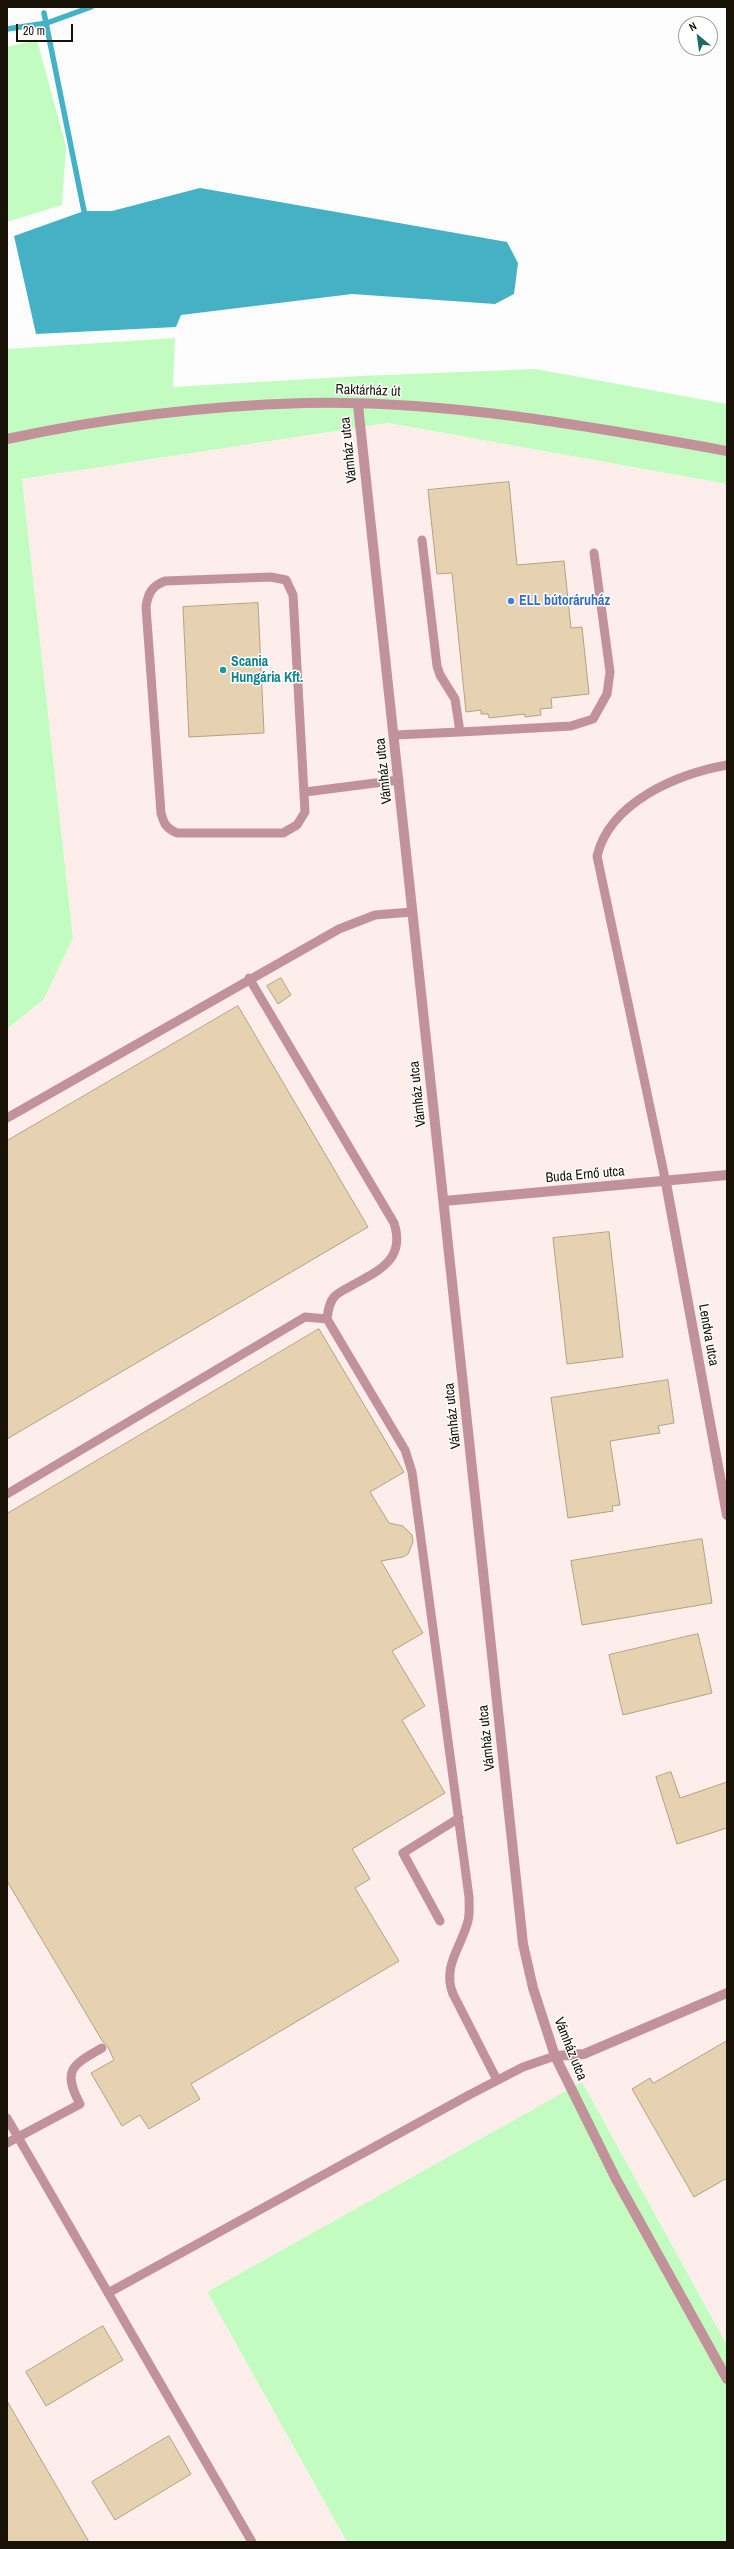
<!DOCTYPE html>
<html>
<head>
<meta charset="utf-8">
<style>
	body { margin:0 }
	#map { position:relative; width:734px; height:2549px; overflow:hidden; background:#fcfcfc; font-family:"Archivo Narrow",sans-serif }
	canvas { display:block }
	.frame { position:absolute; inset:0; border:8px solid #181106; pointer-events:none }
	.north { position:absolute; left:678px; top:16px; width:40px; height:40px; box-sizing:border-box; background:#fff; border:1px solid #a3a09b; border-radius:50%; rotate:331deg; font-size:11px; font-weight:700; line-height:16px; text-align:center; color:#181106 }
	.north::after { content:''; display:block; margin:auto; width:14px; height:18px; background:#1f6a65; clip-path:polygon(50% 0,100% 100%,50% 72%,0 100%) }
	.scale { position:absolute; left:16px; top:24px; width:57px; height:18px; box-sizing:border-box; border:2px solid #181106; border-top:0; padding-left:5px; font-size:12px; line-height:14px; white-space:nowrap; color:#181106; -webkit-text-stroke:3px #fff; paint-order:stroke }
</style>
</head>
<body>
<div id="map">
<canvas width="734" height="2549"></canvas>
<div class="frame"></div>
<div class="north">N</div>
<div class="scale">20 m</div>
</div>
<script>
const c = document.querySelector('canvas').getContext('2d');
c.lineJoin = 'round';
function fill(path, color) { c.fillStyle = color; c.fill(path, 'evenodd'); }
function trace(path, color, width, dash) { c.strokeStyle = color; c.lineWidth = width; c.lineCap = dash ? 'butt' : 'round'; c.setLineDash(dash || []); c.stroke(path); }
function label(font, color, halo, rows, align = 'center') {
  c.font = font + ' "Archivo Narrow",sans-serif'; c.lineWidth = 3; c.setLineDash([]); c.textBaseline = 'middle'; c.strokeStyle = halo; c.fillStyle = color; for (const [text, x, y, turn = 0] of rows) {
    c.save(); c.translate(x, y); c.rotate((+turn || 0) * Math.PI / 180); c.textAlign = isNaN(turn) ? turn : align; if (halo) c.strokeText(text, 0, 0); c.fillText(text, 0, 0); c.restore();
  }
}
fill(new Path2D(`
	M388,423L727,484V2345L582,2083L207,2292L347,2542H7V1029L44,999L73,938L22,479Z`), '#feeeeb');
fill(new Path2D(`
	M37,40L66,146L62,205L7,222V47Z
	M175,338L173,387L361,376L536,369L727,404V484L388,423L22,479L73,938L44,999L7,1029V349Z
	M582,2082L727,2345V2542H347L207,2292Z`), '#c3fcc0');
fill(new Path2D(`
	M200,188L507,242L518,263L514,294L495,304L352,294L181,315L176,327L36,334L14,236L84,211H112Z`), '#45b1c5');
trace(new Path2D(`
	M44,13L84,211
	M7,29L47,23L91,7`), '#45b1c5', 5.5);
const building = new Path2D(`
	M509,482L517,565L564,561L571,628L582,627L589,694L551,698L552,708L540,709L541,715L525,717V714L489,718L488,714H481V710L466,712L452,573L437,574L428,490Z
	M258,603L264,733L189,737L183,607Z
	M281,978L291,995L278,1004L267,986Z
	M238,1006L368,1227L7,1439V1141Z
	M609,1232L623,1357L567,1364L553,1238Z
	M319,1329L404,1472L370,1492L389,1523L403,1526L412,1535L413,1542L408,1554L403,1557L381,1561L423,1633L392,1651L425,1706L402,1720L445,1793L352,1849L370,1879L355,1888L399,1961L191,2084L200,2099L149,2129L140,2115L122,2126L91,2073L114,2060L107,2045L103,2042L7,1881V1514Z
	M668,1380L674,1423L658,1426L660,1433L610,1441L620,1505L612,1506L613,1511L568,1518L551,1398Z
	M702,1539L712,1603L582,1625L571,1561Z
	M698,1634L712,1693L623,1715L609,1655Z
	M671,1772L680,1798L727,1782V1828L677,1844L656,1777Z
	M727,2041V2178L694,2197L632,2089L650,2078L653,2083Z
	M103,2326L123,2360L46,2406L26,2372Z
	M7,2401L89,2542H7Z
	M169,2436L191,2474L115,2520L92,2482Z`);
fill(building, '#e6d2b1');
trace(building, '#b5a283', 1);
trace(new Path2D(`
	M422,540L437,666L440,675L455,699L460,732L571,726L593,719L607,694L610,672L594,553
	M271,577L286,580L293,595L305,812L297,825L283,833H177C166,828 164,824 161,813L146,607C148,593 152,586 165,581Z
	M395,735L460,732
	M305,792L399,780
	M7,1118L339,929L375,915L412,912
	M666,1183L597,856C610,802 677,774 727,765
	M327,1319L405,1450L412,1472L469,1897C469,1905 470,1913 468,1921C461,1948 442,1966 453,1994L497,2080
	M7,1494L305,1317L327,1319C328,1311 329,1302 335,1296C339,1292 346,1289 351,1286C378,1271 406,1260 394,1223L249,978
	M440,1921L403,1853L459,1818
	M7,2118L252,2542
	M7,2143L80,2104C62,2070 72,2065 102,2048
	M108,2293L469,2095L523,2067L555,2056`), '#c1929a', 9);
trace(new Path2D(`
	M358,405L523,1944L533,1988L555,2056L616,2179L727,2379
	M7,439C104,418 204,406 304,403C446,400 588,426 727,451
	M666,1183L727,1515
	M444,1201L727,1175
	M555,2056L584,2054L727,1993`), '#c1929a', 10);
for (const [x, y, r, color] of [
	[511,601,4,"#3f7fe0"],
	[223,670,4,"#0f9aa8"]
]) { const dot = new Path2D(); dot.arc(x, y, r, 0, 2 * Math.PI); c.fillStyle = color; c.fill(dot); trace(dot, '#fff', 1.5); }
label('14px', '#181106', '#fff', [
	["Raktárház út",368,391,2],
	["Vámház utca",349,450,-96],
	["Vámház utca",384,771,-96],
	["Vámház utca",418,1094,-96],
	["Buda Ernő utca",585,1175,-5],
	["Lendva utca",708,1335,80],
	["Vámház utca",453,1416,-96],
	["Vámház utca",487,1738,-96],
	["Vámház utca",570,2049,68]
]);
label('bold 14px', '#366cbe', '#fff', [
	["ELL bútoráruház",519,601]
], 'left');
label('bold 14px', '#0d838f', '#fff', [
	["Scania",231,662],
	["Hungária Kft.",231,678]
], 'left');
</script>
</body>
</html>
